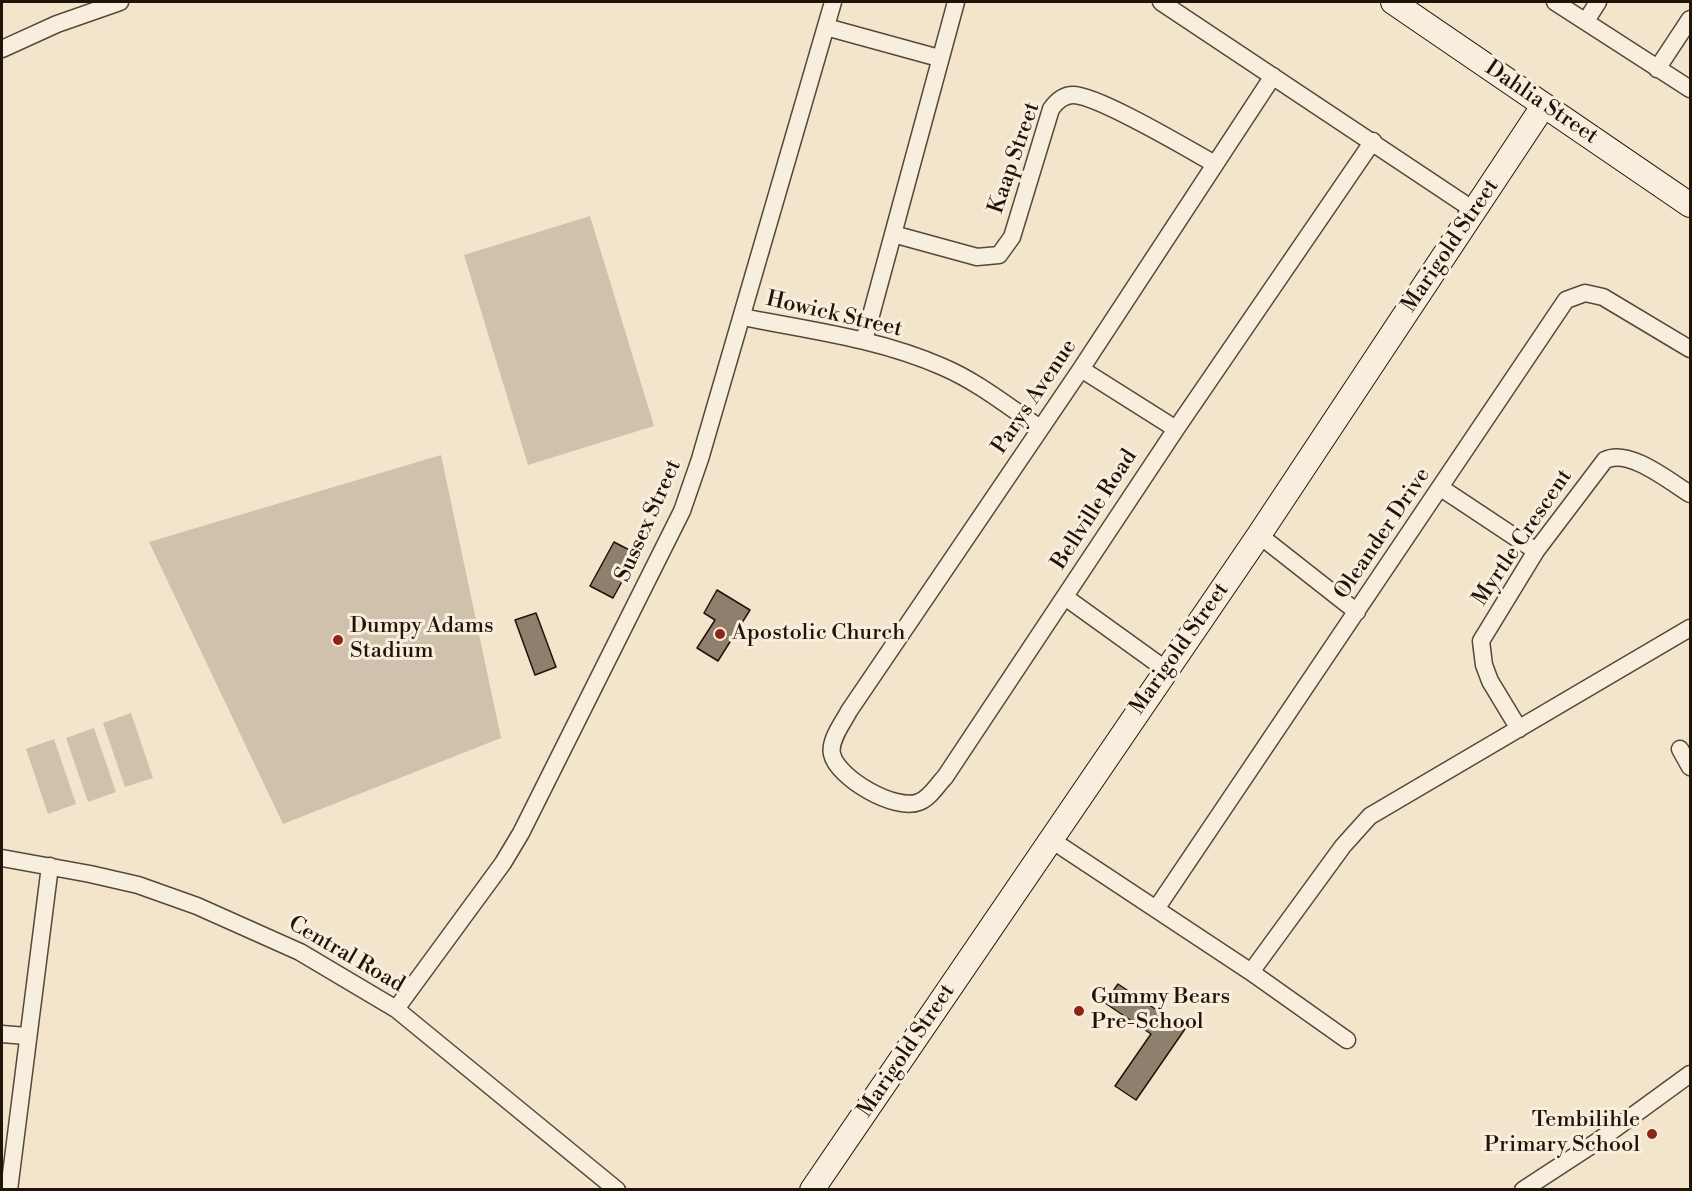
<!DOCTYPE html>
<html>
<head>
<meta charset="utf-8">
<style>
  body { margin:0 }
  #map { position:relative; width:1692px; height:1191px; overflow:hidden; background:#f3e5cc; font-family:"Libre Bodoni",serif }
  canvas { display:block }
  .frame { position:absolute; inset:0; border:3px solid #211307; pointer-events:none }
</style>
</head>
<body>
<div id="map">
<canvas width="1692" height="1191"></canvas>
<div class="frame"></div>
</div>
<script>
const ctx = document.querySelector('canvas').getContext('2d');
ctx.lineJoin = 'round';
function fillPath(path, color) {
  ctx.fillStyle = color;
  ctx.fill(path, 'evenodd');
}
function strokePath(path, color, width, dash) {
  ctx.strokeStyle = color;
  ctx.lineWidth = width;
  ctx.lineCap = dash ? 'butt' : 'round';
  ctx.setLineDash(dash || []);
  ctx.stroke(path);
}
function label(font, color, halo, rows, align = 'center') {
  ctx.font = font + ' "Libre Bodoni",serif';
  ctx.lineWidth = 6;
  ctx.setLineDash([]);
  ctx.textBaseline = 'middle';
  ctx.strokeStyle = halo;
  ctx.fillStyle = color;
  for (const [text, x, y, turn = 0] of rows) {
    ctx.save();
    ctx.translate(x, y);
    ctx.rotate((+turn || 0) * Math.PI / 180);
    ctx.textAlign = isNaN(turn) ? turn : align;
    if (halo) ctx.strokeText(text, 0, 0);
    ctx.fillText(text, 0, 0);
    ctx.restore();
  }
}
const green = new Path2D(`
  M 590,216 L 654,426 L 528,465 L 464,255 Z
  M 441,455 L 501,738 L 283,824 L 149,542 Z
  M 131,713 L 153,778 L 125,787 L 103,723 Z
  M 94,728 L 116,792 L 88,802 L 66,738 Z
  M 54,739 L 76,804 L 48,814 L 26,749 Z`);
const building = new Path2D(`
  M 614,542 L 637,554 L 613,598 L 590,586 Z
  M 717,590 L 750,610 L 718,661 L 697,648 L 715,620 L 704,613 Z
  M 536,613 L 556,667 L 535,675 L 515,620 Z
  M 1118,984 L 1185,1029 L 1136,1100 L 1115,1086 L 1151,1034 L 1105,1003 Z`);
const street = new Path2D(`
  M 1161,2 L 1475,211
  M 1555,2 L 1690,89
  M 1586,21 L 1598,2
  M 826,27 L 939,58
  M 2,49 L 57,24 L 120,2
  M 1657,69 L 1690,19
  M 1273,76 L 1081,369 L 849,711 C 843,723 829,740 832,754 C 837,778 896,812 919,802 C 930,798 937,785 945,777 L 1176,429 L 1373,141
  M 893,234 L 977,257 L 999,255 L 1012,237 L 1051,109 C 1056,102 1063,95 1073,95 C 1098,95 1188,149 1215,164
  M 742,317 C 809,330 880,339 943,367 C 978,382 1009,407 1040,428
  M 864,341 L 956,2
  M 1081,369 L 1176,429
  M 1441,488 L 1536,551
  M 1259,535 L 1357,612
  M 1065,597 L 1165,669
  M 1519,729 L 1490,681 L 1484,665 L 1481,641 L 1536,551 L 1605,460 C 1629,448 1669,481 1690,494
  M 1680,749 L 1690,767
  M 1050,839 L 1251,972 L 1347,1040
  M 2,858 L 90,874 L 138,885 L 197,906 L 300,952 L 396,1009 L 617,1190
  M 1156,909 L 1566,300 L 1585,293 L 1603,297 L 1690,349
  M 1251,972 L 1343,846 L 1370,816 L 1690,628
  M 396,1009 L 503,863 L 521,833 L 682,511 L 700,459 L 833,2
  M 2,1034 L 27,1036
  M 9,1190 L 50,866
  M 1523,1190 L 1598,1141 L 1690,1074`);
const secondary = new Path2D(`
  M 1393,2 L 1690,205
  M 812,1190 L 1259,535 L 1544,105`);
const markers = [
  [720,634,6,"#8f2418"],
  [338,640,6,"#8f2418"],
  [1079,1011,6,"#8f2418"],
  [1652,1134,6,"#8f2418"]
];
const streetNames = [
  ["Dahlia Street",1541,103,34],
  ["Kaap Street",1015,158,-71],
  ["Marigold Street",1451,246,-56],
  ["Howick Street",834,315,13],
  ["Parys Avenue",1035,397,-56],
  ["Bellville Road",1095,510,-57],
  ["Sussex Street",649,521,-66],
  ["Oleander Drive",1383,534,-56],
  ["Myrtle Crescent",1523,538,-56],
  ["Marigold Street",1180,649,-55],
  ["Central Road",346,955,30],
  ["Marigold Street",907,1051,-56]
];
const poiNames = [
  ["Dumpy Adams",350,627],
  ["Stadium",350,652],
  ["Apostolic Church",732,634],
  ["Gummy Bears",1091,998],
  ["Pre-School",1091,1023],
  ["Tembilihle",1640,1121,"right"],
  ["Primary School",1640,1146,"right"]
];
fillPath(green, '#cfc1ab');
fillPath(building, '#8e806d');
strokePath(building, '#211307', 1.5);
strokePath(street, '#564838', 19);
strokePath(secondary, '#211307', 26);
strokePath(street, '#f7eede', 16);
strokePath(secondary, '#f7eede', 24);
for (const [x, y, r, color] of markers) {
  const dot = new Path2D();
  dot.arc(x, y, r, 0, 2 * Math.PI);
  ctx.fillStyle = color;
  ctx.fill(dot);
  strokePath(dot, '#f7eede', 2);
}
label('22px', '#211307', '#f7eede', streetNames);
label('22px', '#211307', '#f7eede', poiNames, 'left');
</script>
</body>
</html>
